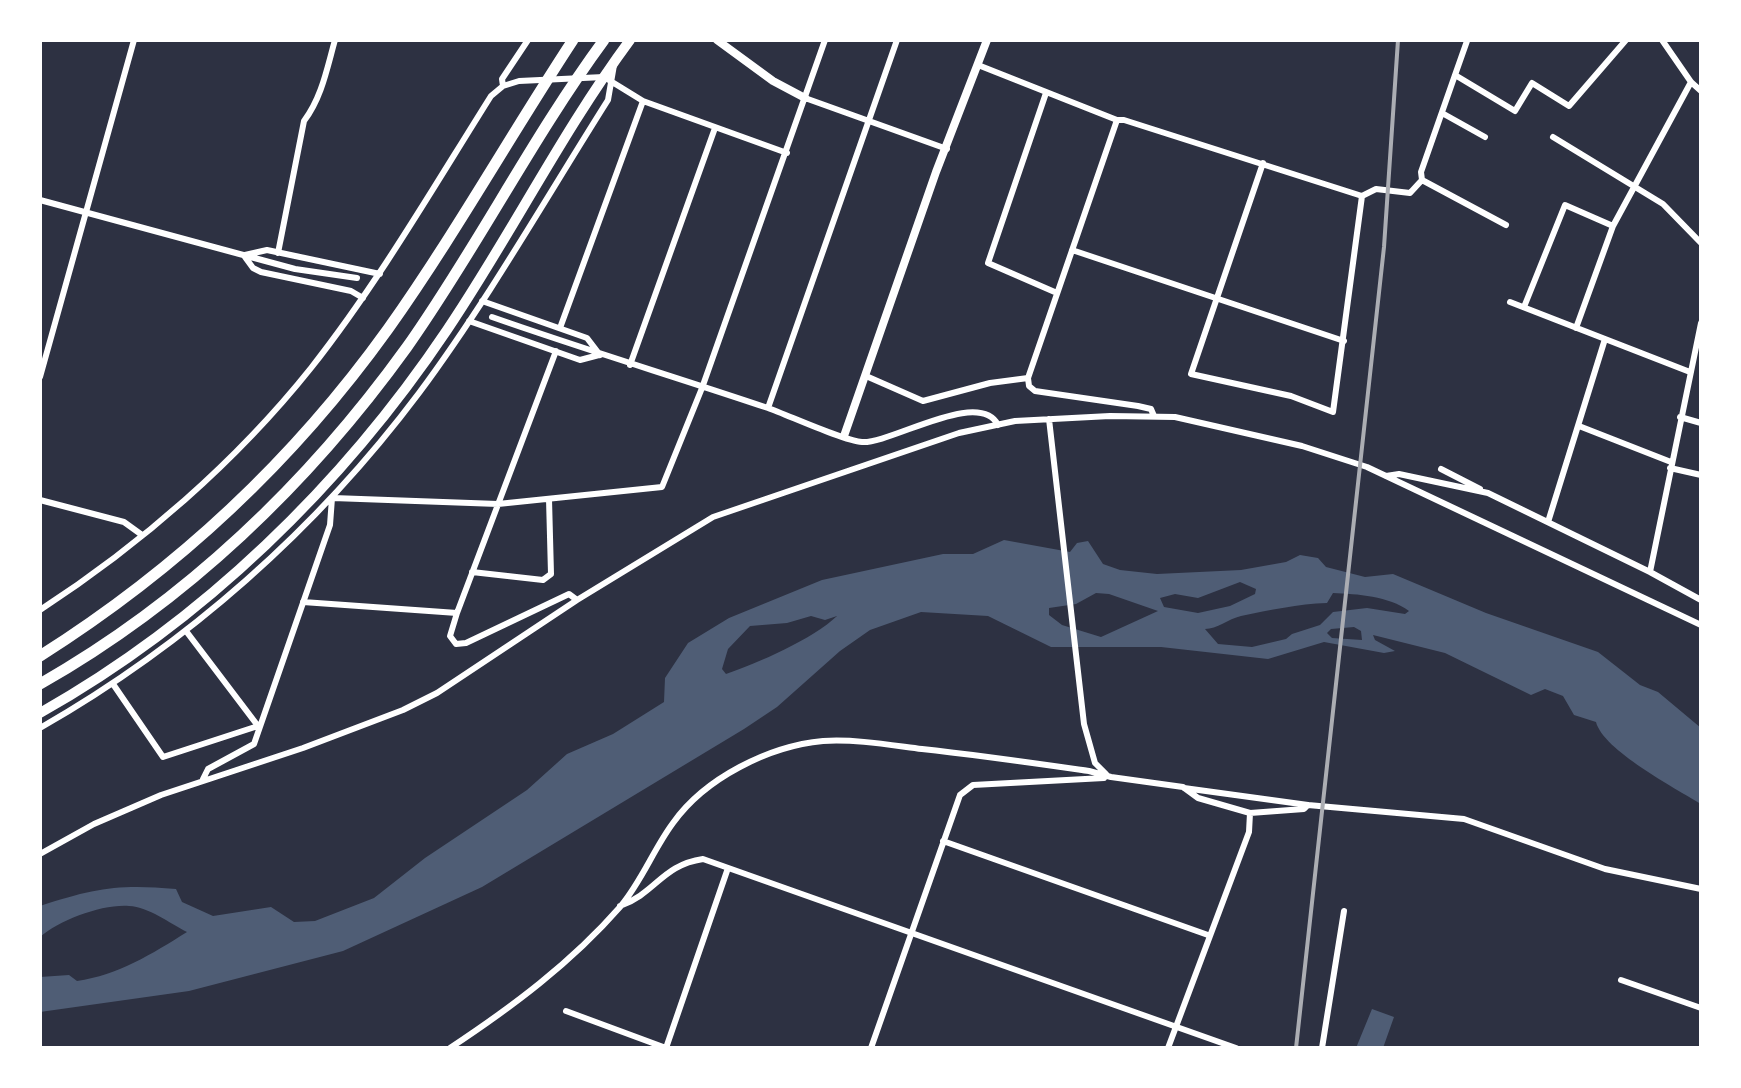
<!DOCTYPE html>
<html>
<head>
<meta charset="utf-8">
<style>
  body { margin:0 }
  #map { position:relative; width:1741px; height:1088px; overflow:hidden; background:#2d3142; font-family:Commissioner,sans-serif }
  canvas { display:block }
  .frame { position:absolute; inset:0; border:42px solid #fff; pointer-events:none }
</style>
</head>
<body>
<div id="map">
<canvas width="1741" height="1088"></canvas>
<div class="frame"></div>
</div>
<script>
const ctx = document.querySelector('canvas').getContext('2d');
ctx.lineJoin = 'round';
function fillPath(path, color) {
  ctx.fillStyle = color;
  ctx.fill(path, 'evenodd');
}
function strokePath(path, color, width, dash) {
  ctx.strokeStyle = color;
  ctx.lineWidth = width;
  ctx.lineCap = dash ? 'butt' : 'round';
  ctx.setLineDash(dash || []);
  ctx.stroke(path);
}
const water = new Path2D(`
  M 1004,540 L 1070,552 L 1077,543 L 1088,541 L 1103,564 L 1120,570 L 1157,574 L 1241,570 L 1286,562 L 1300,555 L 1318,558 L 1326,567 L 1365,577 L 1393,574 L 1486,613 L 1598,652 L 1640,685 L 1658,692 L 1701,728 L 1701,804 C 1675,788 1603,750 1596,722 L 1574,715 L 1563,696 L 1545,689 L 1531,695 L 1445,653 L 1373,635 L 1375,640 L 1395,651 L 1384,653 L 1324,642 L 1268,659 L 1161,647 L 1051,647 L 988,616 L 921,612 L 870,630 L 840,651 L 777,707 L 744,729 L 482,887 L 343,951 L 189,991 L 40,1012 L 40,977 L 69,975 L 77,981 C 118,975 152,954 187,932 C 169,923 149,907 129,906 C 102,904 60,920 40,937 L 40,906 C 95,888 119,884 176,889 L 182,902 L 213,916 L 271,907 L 294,922 L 315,921 L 374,898 L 425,858 L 527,790 L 567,754 L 613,734 L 664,702 L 665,678 L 688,643 L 729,618 L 822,580 L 943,554 L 973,554 ZM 1240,582 L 1256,589 L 1255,594 L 1230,606 L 1198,613 L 1164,607 L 1160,598 L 1175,594 L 1198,598 ZM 1096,593 L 1109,594 L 1158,611 L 1101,637 L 1062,625 L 1049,615 L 1049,608 L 1076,604 ZM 1333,593 C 1357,594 1389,596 1409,611 L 1405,614 L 1367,608 L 1333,612 L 1320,625 L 1292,634 L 1286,639 L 1252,647 L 1218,644 L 1205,629 C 1217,629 1228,619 1241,616 C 1270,610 1298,604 1327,603 ZM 811,616 L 825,620 L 837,616 C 813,639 758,663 726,674 L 722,669 L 728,649 L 750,626 L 787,623 ZM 1354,627 L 1361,631 L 1362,640 L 1332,638 L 1327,633 L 1331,629 Z
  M 1372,1009 L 1394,1017 L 1383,1048 L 1356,1048 Z`);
const minor = new Path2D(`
  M 1662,40 L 1691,82 L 1701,91
  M 978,65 L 1117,120 L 1124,120 L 1362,196 L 1333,412 L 1291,396 L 1191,374 L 1263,163
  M 1455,75 L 1467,41
  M 503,86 L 519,81 L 604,77 L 643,101 L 787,153
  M 1046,93 L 988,263 L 1057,293
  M 805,98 L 947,149
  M 1442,113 L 1485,137
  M 1117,120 L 1028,378 L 1029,386 L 1035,391 L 1138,406 L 1151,409 L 1154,416
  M 1553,137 L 1663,204 L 1701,243
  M 1362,196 L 1376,189 L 1410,193 L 1422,180
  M 40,200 L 295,269 L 357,278
  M 1506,225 L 1422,180 L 1421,172 L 1455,75 L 1515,111 L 1532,83 L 1569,106 L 1626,40
  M 1072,250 L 1344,341
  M 278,253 L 304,121 C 322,97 327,68 335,40
  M 245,255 L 267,250 L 380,274
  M 245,257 L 253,268 L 261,272 L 351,291 L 363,298
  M 482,301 L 587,338 L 600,355
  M 1510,302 L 1690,372
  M 1524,307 L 1565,205 L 1613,226
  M 492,317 C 583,349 676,377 768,408 C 790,416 844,441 862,442 C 891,444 979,388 998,425
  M 469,321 L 580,360 L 599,355
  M 560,328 L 643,101
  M 1576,328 L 1613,226 L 1691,82
  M 630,365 L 715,128
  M 866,376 L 923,401 L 990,383 L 1028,378
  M 40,377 L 134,40
  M 768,408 L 897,40
  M 1680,417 L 1701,423
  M 1049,419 L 1084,724 L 1095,763 L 1106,774
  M 1579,426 L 1671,462
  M 1670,468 L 1701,475
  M 1441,469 L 1480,489
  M 1386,476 L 1399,474 L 1488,493 L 1650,572 L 1701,600
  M 333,498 L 498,504 L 662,487 L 702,388 L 825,40
  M 40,500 L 124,522 L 142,535
  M 1548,522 L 1605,339
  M 472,572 L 543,580 L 551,574 L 549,499
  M 1650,572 L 1701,323
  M 303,602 L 457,613 L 556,351
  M 40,610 C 140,545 236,462 311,368 C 378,283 433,188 491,96 L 503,86 L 502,79 L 528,40
  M 457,613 L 450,636 L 456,644 L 466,643 L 569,594 L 577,600
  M 186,631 L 258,726
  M 113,684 L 163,757 L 258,726
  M 40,728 C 187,644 317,529 419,393 C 488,300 546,198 608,100 L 614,65
  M 203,779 L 208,769 L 254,744 L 330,525 L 332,498
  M 1184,788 L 1308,805
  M 943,841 L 1208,935
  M 40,854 L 94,824 L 161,795 L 303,748 L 403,710 L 437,693 L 577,600 L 713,517 L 959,433 L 1015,421 L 1110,416 L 1175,417 L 1302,446 L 1367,467 L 1701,625
  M 620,906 C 656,893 662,865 703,859 L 1236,1048
  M 1621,980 L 1701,1008
  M 566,1011 L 666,1048
  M 450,1048 C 512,1007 571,963 620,907 C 642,881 653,850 673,823 C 705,778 769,746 823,741 C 856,739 890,745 922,749 C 978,755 1033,763 1089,771 L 1111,777 L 1183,787 L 1198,798 L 1250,813 L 1304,809 L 1308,805 L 1464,819 L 1605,869 L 1701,889
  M 666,1048 L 728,868
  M 871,1048 L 960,795 L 973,785 L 1104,778
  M 1168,1048 L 1249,832 L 1250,813
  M 1322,1048 L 1344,911`);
const tertiary = new Path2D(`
  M 717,40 L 773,81 L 805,98
  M 844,436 L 936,172 L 987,40`);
const trunk = new Path2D(`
  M 40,713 C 203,621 343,485 447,330 C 511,235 562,132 630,40`);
const motorway = new Path2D(`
  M 40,656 C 176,570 294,460 388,329 C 454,236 510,136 573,40
  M 40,684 C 186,601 309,483 407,347 C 477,248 532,138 604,40`);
const rail = new Path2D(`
  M 1296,1048 L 1384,247 L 1398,40`);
fillPath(water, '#4f5d75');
strokePath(minor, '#fff', 6);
strokePath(tertiary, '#fff', 8);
strokePath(trunk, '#fff', 10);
strokePath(motorway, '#fff', 11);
strokePath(rail, '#abadb3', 4);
</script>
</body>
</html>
